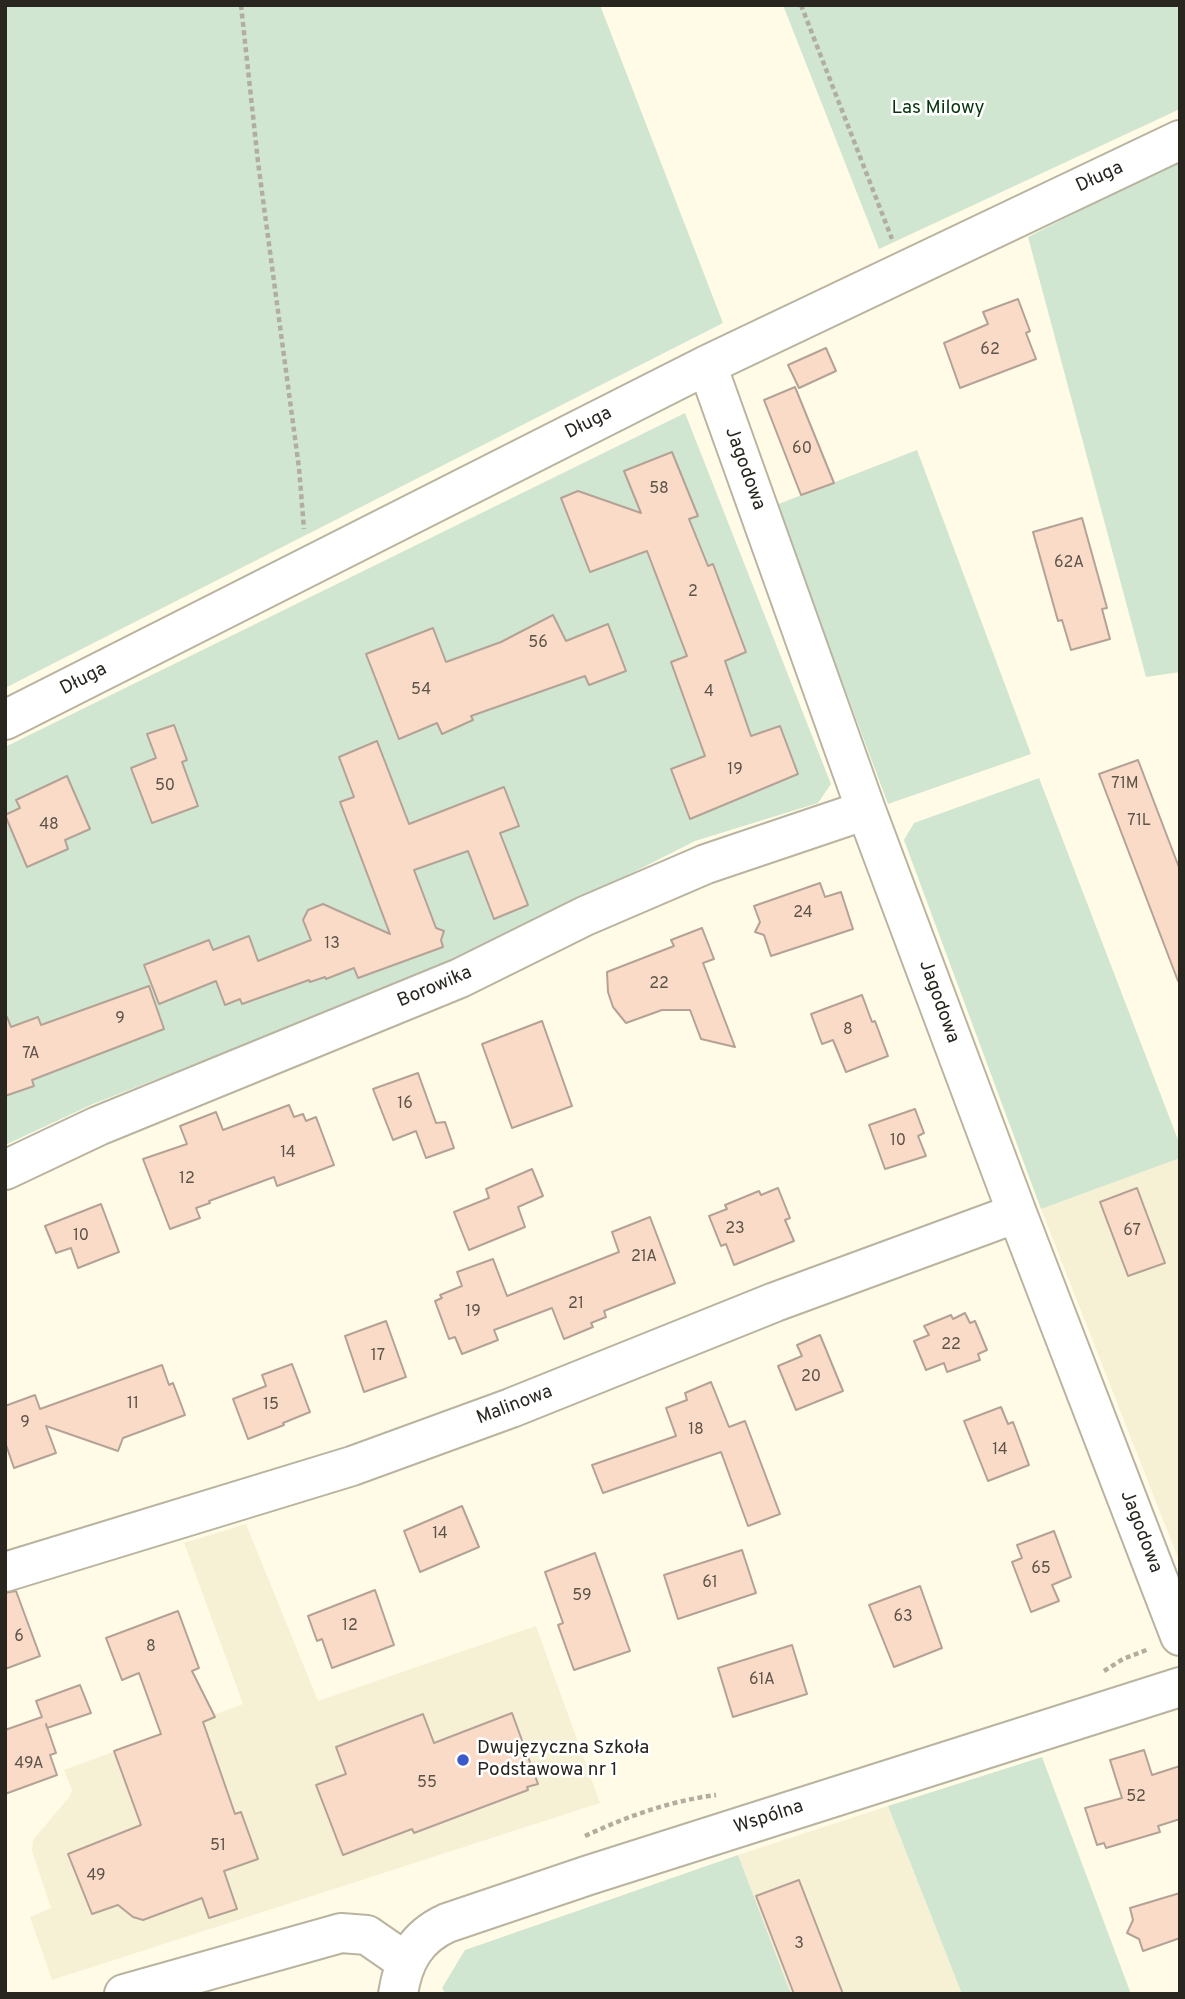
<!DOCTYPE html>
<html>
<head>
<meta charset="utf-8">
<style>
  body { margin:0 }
  #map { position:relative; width:1185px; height:1999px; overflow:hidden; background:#fffbe6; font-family:Overpass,sans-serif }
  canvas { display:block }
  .frame { position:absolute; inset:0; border:7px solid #28261f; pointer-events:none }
</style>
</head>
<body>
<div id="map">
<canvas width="1185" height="1999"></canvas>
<div class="frame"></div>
</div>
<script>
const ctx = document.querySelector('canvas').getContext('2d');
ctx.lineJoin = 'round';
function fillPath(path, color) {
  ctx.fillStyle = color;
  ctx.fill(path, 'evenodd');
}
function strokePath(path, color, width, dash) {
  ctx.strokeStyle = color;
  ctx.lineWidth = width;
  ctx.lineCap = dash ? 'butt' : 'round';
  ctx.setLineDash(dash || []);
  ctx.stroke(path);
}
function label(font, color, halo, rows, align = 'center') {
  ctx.font = font + ' Overpass,sans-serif';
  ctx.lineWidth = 5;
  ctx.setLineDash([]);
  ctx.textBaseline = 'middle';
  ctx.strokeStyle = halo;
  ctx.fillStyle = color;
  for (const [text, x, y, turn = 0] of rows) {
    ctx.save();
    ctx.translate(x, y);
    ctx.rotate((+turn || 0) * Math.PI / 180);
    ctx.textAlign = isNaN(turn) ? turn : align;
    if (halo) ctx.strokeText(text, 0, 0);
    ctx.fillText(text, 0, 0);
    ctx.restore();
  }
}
const built = new Path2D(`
  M 1180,1158 L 1180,1563 L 1041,1209 Z
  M 246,1524 L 318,1701 L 536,1626 L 600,1803 L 52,1980 L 30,1917 L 51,1908 L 32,1851 L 33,1840 L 70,1796 L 72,1790 L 64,1770 L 243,1704 L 184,1543 Z
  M 888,1806 L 962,1994 L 791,1994 L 738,1855 Z`);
const green = new Path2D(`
  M 5,5 L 600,5 L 723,323 L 5,688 Z
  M 783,5 L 1180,5 L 1180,109 L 879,249 Z
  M 1180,160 L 1180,672 L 1146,677 L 1028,237 Z
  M 685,413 L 831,784 L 818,803 L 695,841 L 575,902 L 407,981 L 93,1104 L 5,1145 L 5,747 Z
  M 917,450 L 1031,754 L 888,804 L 776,505 Z
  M 1039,778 L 1180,1145 L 1180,1158 L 1041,1209 L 904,840 L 914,823 Z
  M 1042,1757 L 1131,1994 L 962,1994 L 888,1806 Z
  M 738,1855 L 791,1994 L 446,1994 L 442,1988 L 465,1950 Z`);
const building = new Path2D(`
  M 1018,299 L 1030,331 L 1026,333 L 1036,359 L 960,388 L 944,343 L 988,324 L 983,312 Z
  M 826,348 L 836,371 L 799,388 L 788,365 Z
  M 795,387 L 834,483 L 801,495 L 764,400 Z
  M 672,452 L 698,516 L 689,519 L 708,566 L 713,564 L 746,652 L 725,661 L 751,736 L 780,726 L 798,774 L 690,819 L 671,769 L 705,756 L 671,662 L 687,656 L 647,551 L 590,572 L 561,498 L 578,491 L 641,513 L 624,471 Z
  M 1082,518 L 1107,608 L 1102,609 L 1110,639 L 1071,650 L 1062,620 L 1058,621 L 1033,532 Z
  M 553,615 L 566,641 L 608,624 L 626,671 L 589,685 L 585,676 L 471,716 L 473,720 L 442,734 L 437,723 L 399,739 L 366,654 L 433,628 L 446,662 L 501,642 Z
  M 174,725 L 187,760 L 182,762 L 198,806 L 152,823 L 131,768 L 156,758 L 147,734 Z
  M 377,741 L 409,824 L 504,787 L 519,826 L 500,833 L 528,905 L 494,919 L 468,851 L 414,870 L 436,928 L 444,931 L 441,940 L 443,947 L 358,978 L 354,968 L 326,979 L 325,977 L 310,982 L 309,980 L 242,1004 L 240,999 L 225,1005 L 216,981 L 159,1004 L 144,965 L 209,940 L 213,950 L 249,936 L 258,961 L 311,940 L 303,920 L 308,910 L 323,904 L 390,934 L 340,802 L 354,797 L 339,757 Z
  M 1138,760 L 1180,870 L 1180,981 L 1178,981 L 1099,774 Z
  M 67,776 L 90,829 L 65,840 L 68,849 L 27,867 L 5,815 L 20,808 L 16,800 Z
  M 820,883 L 825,897 L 841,892 L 853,929 L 771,956 L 764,935 L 755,932 L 760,922 L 754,906 Z
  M 702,928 L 714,959 L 703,963 L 735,1047 L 701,1039 L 690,1010 L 662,1010 L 626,1023 L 613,1007 L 608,992 L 607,972 L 674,946 L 671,940 Z
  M 149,986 L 164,1029 L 32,1080 L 34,1086 L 5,1096 L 5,1018 L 7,1017 L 11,1027 L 38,1017 L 41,1025 Z
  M 862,995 L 872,1022 L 875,1021 L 888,1056 L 846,1072 L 833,1040 L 822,1044 L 811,1014 Z
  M 542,1021 L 572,1106 L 512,1128 L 482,1044 Z
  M 418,1073 L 436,1123 L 445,1122 L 454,1148 L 426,1158 L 416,1131 L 393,1140 L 373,1089 Z
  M 289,1105 L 294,1117 L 303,1114 L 306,1121 L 316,1117 L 334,1165 L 277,1186 L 274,1177 L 209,1201 L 210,1203 L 196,1208 L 200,1218 L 170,1229 L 143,1159 L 187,1144 L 180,1126 L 216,1112 L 223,1130 Z
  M 915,1109 L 924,1133 L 918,1136 L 926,1156 L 885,1169 L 869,1125 Z
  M 532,1169 L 543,1196 L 518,1207 L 525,1227 L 469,1250 L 454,1212 L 489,1198 L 486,1189 Z
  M 778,1188 L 790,1218 L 785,1220 L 794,1241 L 734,1265 L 726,1244 L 721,1246 L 709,1216 L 727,1209 L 725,1205 L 759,1191 L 761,1195 Z
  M 1137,1188 L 1165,1263 L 1128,1276 L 1100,1202 Z
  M 101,1204 L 119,1252 L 78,1268 L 71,1248 L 56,1253 L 45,1226 Z
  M 650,1217 L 675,1283 L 604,1311 L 606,1317 L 591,1323 L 593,1327 L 564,1339 L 552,1308 L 494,1330 L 498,1340 L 462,1354 L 455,1337 L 449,1339 L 435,1301 L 442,1298 L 440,1295 L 462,1286 L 457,1272 L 493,1259 L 507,1296 L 619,1252 L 612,1232 Z
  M 965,1313 L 970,1323 L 975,1321 L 987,1350 L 978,1354 L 980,1360 L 947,1372 L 944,1363 L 926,1370 L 914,1341 L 929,1335 L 924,1326 L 951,1315 L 953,1319 Z
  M 386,1321 L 406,1377 L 364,1392 L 345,1336 Z
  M 820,1335 L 843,1391 L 796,1410 L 778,1366 L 802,1356 L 797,1345 Z
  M 292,1364 L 310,1412 L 283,1423 L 284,1425 L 248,1439 L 233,1399 L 266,1386 L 262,1375 Z
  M 162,1365 L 169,1385 L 173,1383 L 185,1415 L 123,1438 L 118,1451 L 46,1426 L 56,1453 L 14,1468 L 5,1442 L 5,1406 L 35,1395 L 40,1409 Z
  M 711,1382 L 729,1427 L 745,1421 L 780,1514 L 748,1526 L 721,1452 L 603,1493 L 592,1465 L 676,1436 L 666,1408 L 687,1400 L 685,1393 Z
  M 1001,1407 L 1008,1424 L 1013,1422 L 1029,1465 L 988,1481 L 964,1421 Z
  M 462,1506 L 479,1547 L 420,1572 L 404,1531 Z
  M 1054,1531 L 1071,1577 L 1052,1585 L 1059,1601 L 1031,1612 L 1012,1562 L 1022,1558 L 1017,1545 Z
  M 742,1550 L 756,1593 L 678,1619 L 664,1575 Z
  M 595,1553 L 630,1651 L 574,1670 L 558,1625 L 563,1623 L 545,1572 Z
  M 920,1586 L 942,1648 L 894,1667 L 869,1605 Z
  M 375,1590 L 394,1645 L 332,1668 L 322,1639 L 317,1641 L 308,1616 Z
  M 16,1591 L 40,1656 L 5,1669 L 5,1593 Z
  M 178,1611 L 199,1668 L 192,1671 L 215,1717 L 203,1722 L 235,1814 L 241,1812 L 258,1859 L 224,1871 L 237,1909 L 209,1918 L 202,1898 L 143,1920 L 133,1917 L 118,1905 L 92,1914 L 68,1854 L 141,1825 L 114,1751 L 161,1734 L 139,1673 L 122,1680 L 106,1638 Z
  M 792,1645 L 807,1694 L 733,1717 L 718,1668 Z
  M 80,1685 L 91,1713 L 47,1728 L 46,1724 L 56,1753 L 50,1755 L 57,1775 L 5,1794 L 5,1730 L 42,1717 L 36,1701 Z
  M 512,1713 L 538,1784 L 527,1787 L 528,1790 L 414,1833 L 412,1829 L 343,1855 L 316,1785 L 346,1774 L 336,1747 L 423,1714 L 434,1743 Z
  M 1144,1750 L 1152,1775 L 1180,1766 L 1180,1819 L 1158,1826 L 1160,1832 L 1106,1848 L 1104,1843 L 1097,1845 L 1085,1808 L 1122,1798 L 1110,1760 Z
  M 799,1880 L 843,1994 L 794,1994 L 756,1896 Z
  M 1180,1893 L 1180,1938 L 1143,1951 L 1139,1939 L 1127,1933 L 1133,1920 L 1130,1908 Z`);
const path = new Path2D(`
  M 241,5 L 258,162 L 299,468 L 304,529
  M 801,5 L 892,239
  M 1104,1671 L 1123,1659 L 1149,1649
  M 585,1836 C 628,1816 670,1801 716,1795`);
const minor = new Path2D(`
  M 707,365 L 866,810 L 1017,1213 L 1180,1636
  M 5,720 L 707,365 L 1180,140
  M 5,1170 L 98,1126 L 460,978 L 585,916 L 706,864 L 866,810
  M 5,1572 L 352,1466 L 511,1408 L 775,1302 L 1017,1213
  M 124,1994 L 341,1933 L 367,1935 L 406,1962
  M 398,1994 C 403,1961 416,1937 447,1923 L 589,1875 L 1180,1687`);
const markers = [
  [463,1760,7,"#3a59cb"]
];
const numberNames = [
  ["62",990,351],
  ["60",802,450],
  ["58",659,490],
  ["62A",1069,564],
  ["2",693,593],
  ["56",538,644],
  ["54",421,691],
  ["4",709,693],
  ["19",735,771],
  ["71M",1125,785],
  ["50",165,787],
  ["71L",1139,822],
  ["48",49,826],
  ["24",803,914],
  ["13",332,945],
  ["22",659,985],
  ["9",120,1020],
  ["8",848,1031],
  ["7A",31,1055],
  ["16",405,1105],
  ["10",898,1142],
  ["14",288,1154],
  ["12",187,1180],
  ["23",735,1230],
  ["67",1132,1232],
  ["10",81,1237],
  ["21A",644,1258],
  ["21",576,1305],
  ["19",473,1313],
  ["22",951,1346],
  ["17",378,1357],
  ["20",811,1378],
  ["11",133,1405],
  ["15",271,1406],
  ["9",25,1424],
  ["18",696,1431],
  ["14",1000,1451],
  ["14",440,1535],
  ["65",1041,1570],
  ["61",710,1584],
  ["59",582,1597],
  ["63",903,1618],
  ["12",350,1627],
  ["6",19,1638],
  ["8",151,1648],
  ["61A",762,1681],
  ["49A",29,1765],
  ["55",427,1784],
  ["52",1136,1798],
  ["51",218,1847],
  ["49",96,1877],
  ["3",799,1945]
];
const parkNames = [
  ["Las Milowy",938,109]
];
const streetNames = [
  ["Długa",1100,178,-25],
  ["Długa",589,424,-27],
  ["Jagodowa",744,469,70],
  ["Długa",84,680,-27],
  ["Borowika",435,988,-23],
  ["Jagodowa",938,1002,70],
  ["Malinowa",515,1406,-21],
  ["Jagodowa",1140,1532,69],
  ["Wspólna",769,1818,-18]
];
const poiNames = [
  ["Dwujęzyczna Szkoła",477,1749],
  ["Podstawowa nr 1",477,1771]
];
fillPath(built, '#f6f0d4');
fillPath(green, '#d0e6d0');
fillPath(building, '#fadbc8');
strokePath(building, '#b4a296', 2);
strokePath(minor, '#b8b4a0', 42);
strokePath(path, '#b2ae9f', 4.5, [5, 3.5]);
strokePath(minor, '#fff', 38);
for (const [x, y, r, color] of markers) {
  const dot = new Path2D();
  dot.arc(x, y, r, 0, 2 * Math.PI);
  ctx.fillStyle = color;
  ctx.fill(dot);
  strokePath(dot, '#fff', 2.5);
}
label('16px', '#5c5349', null, numberNames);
label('19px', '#05350c', '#fff', parkNames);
label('19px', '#28261f', '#fff', streetNames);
label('19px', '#28261f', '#fff', poiNames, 'left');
</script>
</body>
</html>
